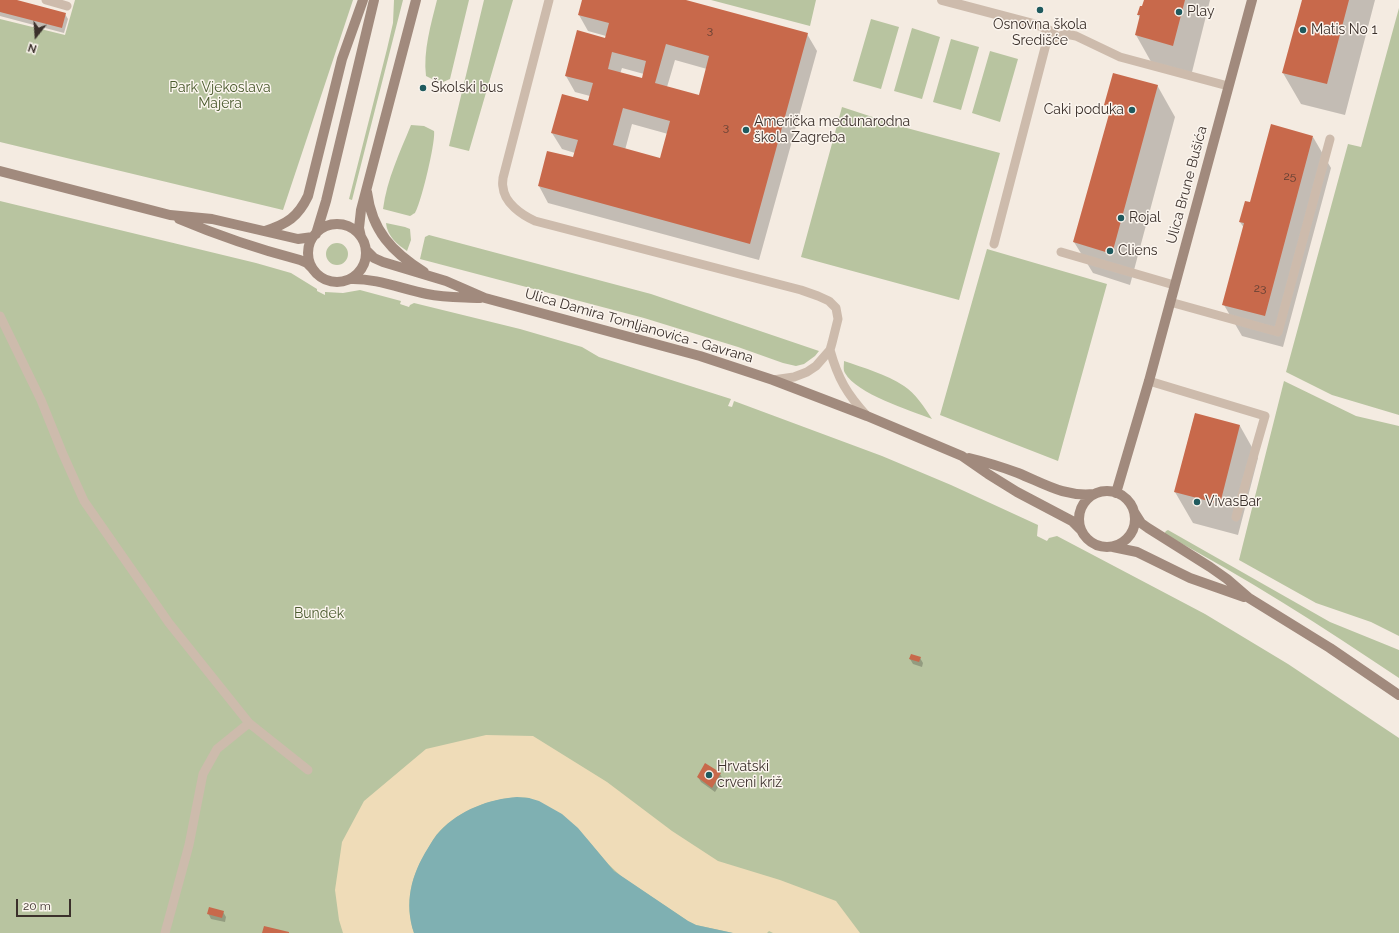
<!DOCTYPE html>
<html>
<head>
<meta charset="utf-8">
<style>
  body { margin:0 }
  #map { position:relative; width:1399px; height:933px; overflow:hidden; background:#f4ebe1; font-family:Raleway,sans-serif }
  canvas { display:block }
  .north { position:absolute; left:16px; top:16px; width:40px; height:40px; -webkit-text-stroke:3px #fbf5ee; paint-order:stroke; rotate:197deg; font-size:11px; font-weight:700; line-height:16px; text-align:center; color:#3b302b }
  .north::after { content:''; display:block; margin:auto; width:14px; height:18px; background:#3b302b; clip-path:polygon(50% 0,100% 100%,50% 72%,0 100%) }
  .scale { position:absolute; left:16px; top:899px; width:55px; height:18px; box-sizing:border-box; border:2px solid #3b302b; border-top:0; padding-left:5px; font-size:12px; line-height:14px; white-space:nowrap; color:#3b302b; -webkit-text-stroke:3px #fbf5ee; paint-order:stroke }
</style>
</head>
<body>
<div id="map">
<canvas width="1399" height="933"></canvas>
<div class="north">N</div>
<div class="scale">20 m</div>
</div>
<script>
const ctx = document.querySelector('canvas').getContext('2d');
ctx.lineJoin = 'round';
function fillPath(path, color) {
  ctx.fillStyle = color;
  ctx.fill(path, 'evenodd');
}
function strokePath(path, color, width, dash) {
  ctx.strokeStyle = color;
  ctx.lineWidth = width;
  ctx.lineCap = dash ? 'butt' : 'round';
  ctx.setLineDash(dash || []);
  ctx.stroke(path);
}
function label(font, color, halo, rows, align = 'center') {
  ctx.font = font + ' Raleway,sans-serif';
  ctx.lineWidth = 3;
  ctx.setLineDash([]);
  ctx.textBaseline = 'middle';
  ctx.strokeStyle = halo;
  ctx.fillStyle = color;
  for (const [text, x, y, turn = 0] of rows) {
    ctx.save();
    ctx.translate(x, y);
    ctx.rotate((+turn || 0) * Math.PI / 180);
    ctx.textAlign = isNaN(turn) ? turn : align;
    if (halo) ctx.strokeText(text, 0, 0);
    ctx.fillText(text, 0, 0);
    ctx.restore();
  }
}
const green = new Path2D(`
  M 75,0 L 353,0 L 283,210 L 0,142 L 0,19 L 65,35 Z
  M 394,0 L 403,0 L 352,200 L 349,199 L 387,49 L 393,23 Z
  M 437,0 L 469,0 L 450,79 L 443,82 L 434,80 L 426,76 C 423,51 431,24 437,0 Z
  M 484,0 L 513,0 L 469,151 L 449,146 Z
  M 711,0 L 816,0 L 810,26 Z
  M 1399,8 L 1399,415 L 1332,395 L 1286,372 L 1348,144 L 1361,147 Z
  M 871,19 L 899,27 L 881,89 L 853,81 Z
  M 912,28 L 940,37 L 922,99 L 894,91 Z
  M 951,39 L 979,47 L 961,110 L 933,102 Z
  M 990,51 L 1018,59 L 1000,122 L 972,113 Z
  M 842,107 L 903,127 L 1000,153 L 959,300 L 801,257 Z
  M 411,125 L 424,126 L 434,131 C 436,141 421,204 415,213 C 414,213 411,216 410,216 L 383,209 C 387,179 400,152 411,125 Z
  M 0,201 L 256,263 L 291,273 L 317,289 L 317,291 L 325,295 L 325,292 L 343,293 L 360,290 L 401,301 L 400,304 L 409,307 L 410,305 L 414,303 L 520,329 L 582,347 L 599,357 L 731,399 L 728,406 L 732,407 L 734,401 L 882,456 L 951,485 L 1038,525 L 1037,536 L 1047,541 L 1049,538 L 1057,536 L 1205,614 L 1288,664 L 1399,738 L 1399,933 L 0,933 Z
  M 386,223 L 405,227 L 410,229 L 411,240 L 407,251 C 398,245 387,236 386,223 Z
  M 429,235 L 651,294 L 819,351 L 815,356 L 804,364 L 796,366 L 783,363 L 738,347 L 644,318 L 420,259 L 425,237 Z
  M326 254a11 11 0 1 1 22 0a11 11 0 1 1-22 0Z
  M 987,249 L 1107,284 L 1058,461 L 940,415 Z
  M 844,361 C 864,368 886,374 904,386 C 915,393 925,408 932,419 C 909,410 857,394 845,373 C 843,370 844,365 844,361 Z
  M 1284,381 L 1356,416 L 1399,426 L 1399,636 L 1371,622 L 1316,603 L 1239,560 Z
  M 1168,530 L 1330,622 L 1399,650 L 1399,678 C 1323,627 1245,577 1164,534 L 1166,531 Z`);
const sand = new Path2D(`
  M 486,735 L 533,736 L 607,782 L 672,831 L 718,861 L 780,880 L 836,901 L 860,933 L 773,933 L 769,931 L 767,933 L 733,933 L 696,925 L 688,921 L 622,877 L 608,864 L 587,839 L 529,798 C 498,795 461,809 440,831 C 435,836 431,843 428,849 C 411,875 404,903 414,933 L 343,933 L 339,920 L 335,890 L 342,842 L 364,801 L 426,749 Z`);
const water = new Path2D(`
  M 517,797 L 529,798 L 539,801 L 562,814 L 578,828 L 614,871 L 688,921 L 696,925 L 733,933 L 414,933 C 404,903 411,875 428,848 C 431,843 435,836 440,831 C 460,810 489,799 517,797 Z`);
const shadow = new Path2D(`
  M 0,0 L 13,0 L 65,14 L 68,19 L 64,33 L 0,16 Z
  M 583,0 L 682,0 L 807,34 L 817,51 L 759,260 L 548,203 L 539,186 L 548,152 L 574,159 L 575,153 L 562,149 L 552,133 L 588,102 L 590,96 L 575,92 L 566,76 L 606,39 L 606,36 L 588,31 L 579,15 ZM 675,60 L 707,69 L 699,96 L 667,87 ZM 622,68 L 644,74 L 643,80 L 620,74 ZM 632,124 L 668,134 L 661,159 L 625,150 Z
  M 1145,0 L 1210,0 L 1191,76 L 1154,67 L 1136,35 L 1140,18 L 1138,15 L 1143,8 Z
  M 1303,0 L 1375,0 L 1345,115 L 1301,104 L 1283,73 Z
  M 1157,85 L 1175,117 L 1130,285 L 1093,273 L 1074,242 L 1110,114 L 1105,105 Z
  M 1313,137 L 1331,168 L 1283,347 L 1242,336 L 1224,305 L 1244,228 L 1240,222 L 1251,204 Z
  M 1195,414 L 1240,426 L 1258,458 L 1238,535 L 1193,523 L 1175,492 Z
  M 920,658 L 923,663 L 922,667 L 913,664 L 910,659 Z
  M 720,774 L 723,779 L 715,792 L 701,782 L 698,777 Z
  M 223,912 L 226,917 L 225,922 L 211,919 L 208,913 Z`);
const building = new Path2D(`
  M 0,0 L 17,0 L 66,13 L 62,28 L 0,12 Z
  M 582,0 L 686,0 L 808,33 L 750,244 L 538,186 L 547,151 L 573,157 L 578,140 L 551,133 L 562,94 L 588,101 L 593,83 L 565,76 L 577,30 L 605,38 L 609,23 L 578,15 ZM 666,44 L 709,56 L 699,95 L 655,83 ZM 612,52 L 646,61 L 642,78 L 608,69 ZM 623,108 L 670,121 L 660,158 L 613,145 Z
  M 1144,0 L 1185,0 L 1173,46 L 1135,35 L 1140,15 L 1137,15 L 1140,6 L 1142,6 Z
  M 1302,0 L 1349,0 L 1327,84 L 1282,73 Z
  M 1113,73 L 1158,85 L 1112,254 L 1073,242 L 1111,107 L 1104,105 Z
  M 1271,124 L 1313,136 L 1265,316 L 1222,305 L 1244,223 L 1239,222 L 1245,201 L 1250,202 Z
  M 1195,413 L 1240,425 L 1220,504 L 1174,492 Z
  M 911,654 L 921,657 L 919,662 L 909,659 Z
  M 705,763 L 721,773 L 712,788 L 697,777 Z
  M 209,907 L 224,911 L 222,918 L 207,914 Z
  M 264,926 L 289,932 L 289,933 L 262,933 Z`);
const lane = new Path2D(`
  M 46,0 L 67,6
  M 549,0 L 503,178 C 503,181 502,184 503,187 C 504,203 522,215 535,221 L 801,290 L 818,296 L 829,301 L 836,308 L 838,319 L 832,343 L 830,350 L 816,366 L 807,372 L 794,377 L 773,380
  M 994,244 L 1046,44 L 1051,39 L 1066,34 L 1076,36 L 1120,57 L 1228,86
  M 1061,252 L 1174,285
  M 1170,302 L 1278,332 L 1330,139
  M 0,316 L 41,400 L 62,452 L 84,501 L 169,623 L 249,723 L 308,770
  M 830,350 C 838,379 847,394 867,416
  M 1149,381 L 1265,416 L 1236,517
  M 165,933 L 189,845 L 203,774 L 217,749 L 249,723`);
const street = new Path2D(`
  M 942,0 L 1041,26 L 1050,31 L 1057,37`);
const secondary = new Path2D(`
  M 0,171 L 170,215 L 212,219 L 298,239 L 313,237
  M 367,192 C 372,231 392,252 424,272
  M 179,219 C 219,236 258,249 300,260 L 307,263 L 312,268
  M308 253a29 29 0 1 1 58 0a29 29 0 1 1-58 0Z
  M 265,231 C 287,224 298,217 308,196 L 342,59 L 363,0
  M 316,234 L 326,201 L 374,0
  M 361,237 L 359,228 L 361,210 L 416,0
  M 366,250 L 374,258 L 383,262 L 446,281 L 485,298 L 700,356 L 773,380 L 867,416 L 962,456 L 988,474 L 1017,492 L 1072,521 L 1081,530
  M 350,279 C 376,278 402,289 427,294 C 445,298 463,297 480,298
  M 969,458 C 986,462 1002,467 1018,473 C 1045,484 1064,497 1094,494
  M1079 519a28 28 0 1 1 56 0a28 28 0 1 1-56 0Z
  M 1116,493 L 1149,381 L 1252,0
  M 1134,512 L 1141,523 L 1148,528 L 1210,567 L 1227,579 L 1249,598 L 1330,648 L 1399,695
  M 1113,547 L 1137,552 L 1190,578 L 1244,597`);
const markers = [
  [1040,10,4,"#1f5a5e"],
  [1179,12,4,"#1f5a5e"],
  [1303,30,4,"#1f5a5e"],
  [423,88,4,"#1f5a5e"],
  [1132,110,4,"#1f5a5e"],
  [746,130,4,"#1f5a5e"],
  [1121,218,4,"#1f5a5e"],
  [1110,251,4,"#1f5a5e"],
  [1197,502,4,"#1f5a5e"],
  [709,775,4,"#1f5a5e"]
];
const numberNames = [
  ["3",710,30],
  ["3",726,127],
  ["25",1290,176],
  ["23",1260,288]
];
const poiNames = [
  ["Play",1187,12],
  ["Osnovna škola",1040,25,"center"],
  ["Središće",1040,41,"center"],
  ["Matis No 1",1311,30],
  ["Školski bus",431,88],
  ["Caki poduka",1124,110,"right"],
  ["Američka međunarodna",754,122],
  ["škola Zagreba",754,138],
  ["Rojal",1129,218],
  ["Cliens",1118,251],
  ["VivasBar",1205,502],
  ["Hrvatski",717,767],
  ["crveni križ",717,783]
];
const parkNames = [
  ["Park Vjekoslava",220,88],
  ["Majera",220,104],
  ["Bundek",319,614]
];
const streetNames = [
  ["Ulica Brune Bušića",1187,185,-75],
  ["Ulica Damira Tomljanovića - Gavrana",639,326,16]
];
fillPath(green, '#b8c4a0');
fillPath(sand, '#efdcb8');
fillPath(water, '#7fb0b2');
fillPath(shadow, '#0003');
fillPath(building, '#c8694b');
strokePath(lane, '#cdbbac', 9);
strokePath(street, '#cdbbac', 10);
strokePath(secondary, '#a18a7d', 10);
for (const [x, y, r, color] of markers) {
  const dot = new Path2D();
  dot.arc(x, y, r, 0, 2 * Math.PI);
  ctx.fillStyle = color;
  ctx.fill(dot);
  strokePath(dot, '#fbf5ee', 1.5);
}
label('12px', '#5e3e33', null, numberNames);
label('14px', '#3b302b', '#fbf5ee', poiNames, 'left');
label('14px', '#4a5a2e', '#fbf5ee', parkNames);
label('14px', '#3b302b', '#fbf5ee', streetNames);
</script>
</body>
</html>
